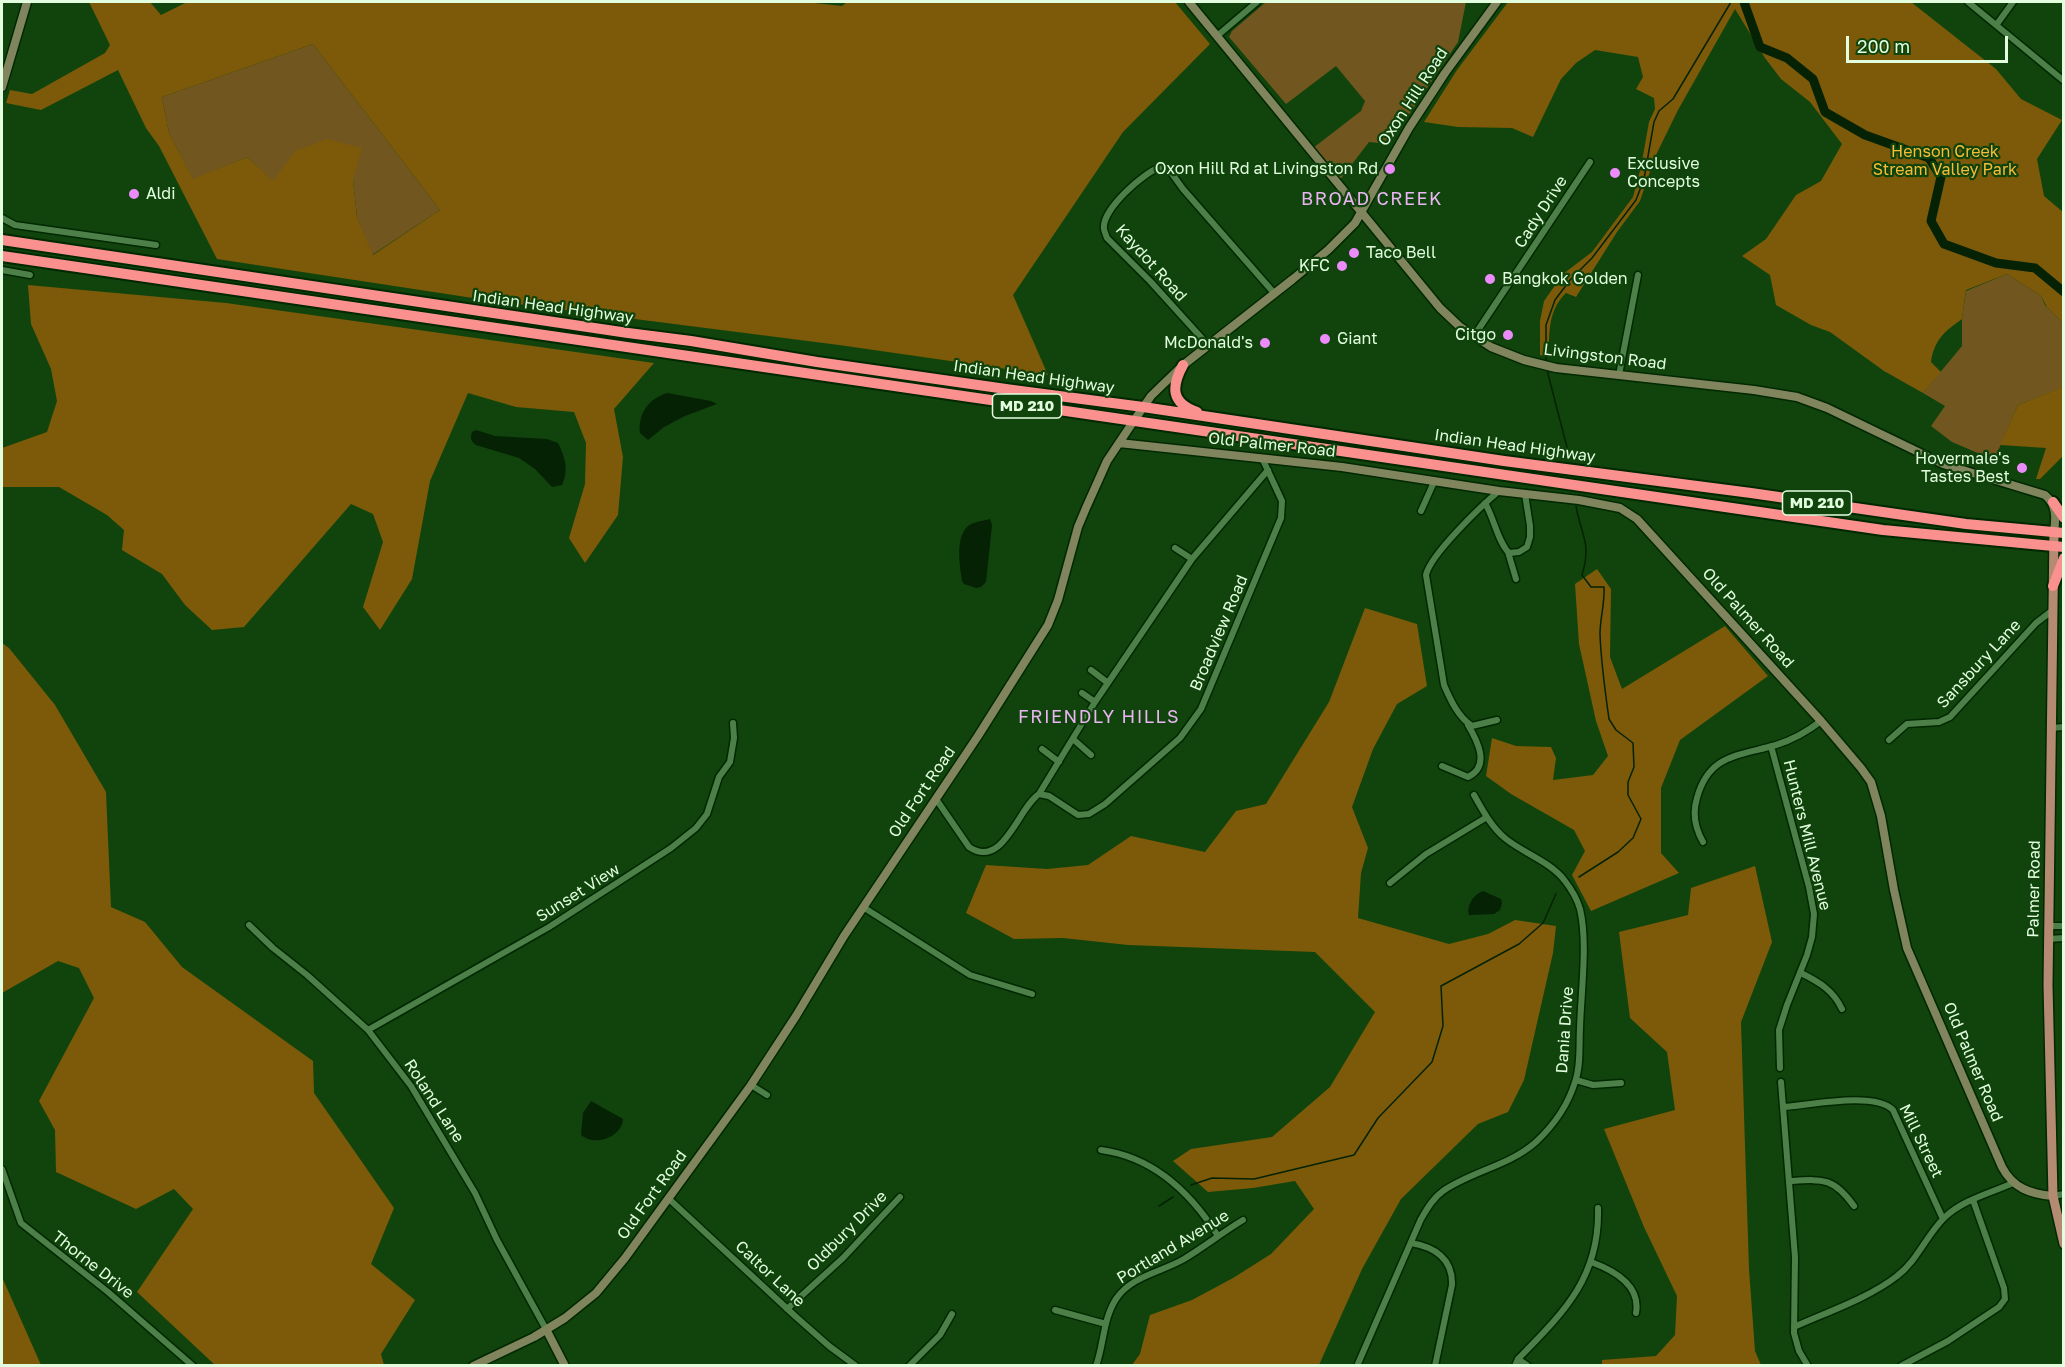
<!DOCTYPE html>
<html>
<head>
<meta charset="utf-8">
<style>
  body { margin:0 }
  #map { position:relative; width:2065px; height:1367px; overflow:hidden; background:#10440c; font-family:"Golos Text",sans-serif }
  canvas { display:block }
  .frame { position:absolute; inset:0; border:3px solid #e2fedf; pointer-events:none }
  .scale { position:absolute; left:1846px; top:36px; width:162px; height:27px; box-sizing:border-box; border:3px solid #e2fedf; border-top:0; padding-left:8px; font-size:18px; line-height:21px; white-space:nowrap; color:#e2fedf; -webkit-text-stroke:4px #10440c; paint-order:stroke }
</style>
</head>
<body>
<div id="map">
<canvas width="2065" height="1367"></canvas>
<div class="frame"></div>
<div class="scale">200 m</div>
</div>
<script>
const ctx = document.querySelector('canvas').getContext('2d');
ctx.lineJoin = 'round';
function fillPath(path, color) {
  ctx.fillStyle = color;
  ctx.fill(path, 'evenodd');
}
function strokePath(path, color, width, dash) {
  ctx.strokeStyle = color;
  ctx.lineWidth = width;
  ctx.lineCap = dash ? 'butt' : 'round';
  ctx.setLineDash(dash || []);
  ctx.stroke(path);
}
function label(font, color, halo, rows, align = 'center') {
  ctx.font = font + ' "Golos Text",sans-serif';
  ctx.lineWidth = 4.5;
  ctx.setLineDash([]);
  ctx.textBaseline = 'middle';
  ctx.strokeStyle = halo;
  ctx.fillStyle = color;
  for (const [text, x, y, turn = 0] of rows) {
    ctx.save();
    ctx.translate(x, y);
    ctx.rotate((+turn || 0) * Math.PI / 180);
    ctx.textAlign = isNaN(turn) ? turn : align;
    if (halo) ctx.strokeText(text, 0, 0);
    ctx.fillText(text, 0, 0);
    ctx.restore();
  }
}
const green = new Path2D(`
  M 1266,2 L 1466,2 L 1458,42 L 1406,119 L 1397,114 L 1389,144 L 1369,142 L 1339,181 L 1313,148 L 1361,111 L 1365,101 L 1336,66 L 1286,104 L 1229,37 L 1232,31 Z
  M 313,44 L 440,210 L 372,255 L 357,217 L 353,180 L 272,181 L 247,157 L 193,180 L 169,133 L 162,97 Z
  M 2007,274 L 2041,296 L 2045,305 L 2063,323 L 2064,387 L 2018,405 L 1994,460 L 1952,442 L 1931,426 L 1945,406 L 1923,393 L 1962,346 L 1962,319 L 1966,291 Z`);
const forest = new Path2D(`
  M 89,2 L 150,2 L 161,15 L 187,2 L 805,2 L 842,6 L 847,2 L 1175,2 L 1210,44 L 1123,132 L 1013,295 L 1048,375 L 839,345 L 486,300 L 217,259 L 159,146 L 146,128 L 118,70 L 41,110 L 6,103 L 10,90 L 32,94 L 105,53 L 110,45 ZM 313,44 L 440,210 L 373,255 L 357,217 L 353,180 L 362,148 L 327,139 L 295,151 L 273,181 L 247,157 L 193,179 L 169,133 L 162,97 Z
  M 1508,2 L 1911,2 L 1996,69 L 2021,99 L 2062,120 L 2037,159 L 2044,196 L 2063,212 L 2063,323 L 2047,307 L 2041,296 L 2007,274 L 1966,290 L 1962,319 C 1945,331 1934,340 1931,362 L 1941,372 L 1923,393 L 1884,371 L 1830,332 L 1811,325 L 1776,305 L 1770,275 L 1742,256 L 1766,239 L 1796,195 L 1821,181 L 1842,144 L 1810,102 L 1781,79 L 1765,58 L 1735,9 L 1678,110 L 1655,157 L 1640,201 L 1617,232 L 1576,297 L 1566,293 C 1548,310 1549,333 1549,357 L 1540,355 L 1540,321 L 1544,301 L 1563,274 L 1592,252 L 1633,197 L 1641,167 L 1649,122 L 1655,109 L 1654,98 L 1636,89 L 1643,77 L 1638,57 L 1595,50 L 1576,63 L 1561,79 L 1533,137 L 1512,128 L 1458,127 L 1424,122 L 1457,70 Z
  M 28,285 L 226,303 L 654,363 L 614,409 L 623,457 L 618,515 L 585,563 L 569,538 L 585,484 L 586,443 L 574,412 L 516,407 L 468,393 L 430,481 L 412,579 L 380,630 L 363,607 L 383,542 L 373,514 L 351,504 L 244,627 L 212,630 L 185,605 L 162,574 L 122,550 L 124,530 L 107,515 L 59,487 L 2,487 L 2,448 L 47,432 L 57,401 L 51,369 L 31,324 Z
  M 2063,387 L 2063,456 L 2040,479 L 2036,479 L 2046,448 L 2000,445 L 2018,405 Z
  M 1597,569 L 1611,589 L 1610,657 L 1622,689 L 1725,626 L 1768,676 L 1680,740 L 1661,788 L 1661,853 L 1679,873 L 1591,911 L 1572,875 L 1585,851 L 1574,830 L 1511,794 L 1486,776 L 1492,738 L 1516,746 L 1551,747 L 1556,758 L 1553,780 L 1593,775 L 1608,756 L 1596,721 L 1579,644 L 1575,584 Z
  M 1365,608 L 1417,624 L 1427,686 L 1397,704 L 1373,749 L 1352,807 L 1368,848 L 1361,873 L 1358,918 L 1449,944 L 1488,934 L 1515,920 L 1556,926 L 1553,953 L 1524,1080 L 1508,1112 L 1478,1124 L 1401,1199 L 1362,1269 L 1319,1365 L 1132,1365 L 1140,1354 L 1150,1315 L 1192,1300 L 1233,1278 L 1271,1254 L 1314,1209 L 1295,1181 L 1253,1188 L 1208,1192 L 1173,1161 L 1191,1149 L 1272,1137 L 1330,1087 L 1375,1012 L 1315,952 L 1128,945 L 1063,938 L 1014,939 L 966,913 L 986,865 L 1047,869 L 1088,865 L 1131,836 L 1205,852 L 1236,811 L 1266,804 L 1329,702 Z
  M 2,643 L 9,648 L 55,705 L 106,792 L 111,907 L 145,922 L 182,967 L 313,1061 L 314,1093 L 394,1208 L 371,1264 L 415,1300 L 381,1354 L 384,1365 L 215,1365 L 137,1292 L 193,1209 L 174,1189 L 136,1209 L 56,1172 L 55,1130 L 39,1101 L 94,998 L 79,968 L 58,961 L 2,993 Z
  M 1755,866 L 1772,942 L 1741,1022 L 1749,1269 L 1755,1351 L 1761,1365 L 1602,1365 L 1602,1360 L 1656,1356 L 1675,1335 L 1677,1296 L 1644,1227 L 1604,1129 L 1675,1110 L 1667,1052 L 1630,1018 L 1619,932 L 1688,915 L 1691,888 Z
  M 2,1277 L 41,1365 L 2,1365 Z`);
const water = new Path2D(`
  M 667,393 L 711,401 L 717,404 L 685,416 L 664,427 L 648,440 L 640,433 C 638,414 648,399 667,393 Z
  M 476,430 L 495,436 L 547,439 L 558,443 C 565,457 569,470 562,485 L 552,487 L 535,469 L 519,458 L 476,445 C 471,441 470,439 472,432 Z
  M 990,519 L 992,525 L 986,582 L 981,587 L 976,588 L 964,584 L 962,581 C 960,566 955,539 967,527 C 972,522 982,521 990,519 Z
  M 1483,891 L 1501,899 L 1502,903 L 1500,910 L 1494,914 L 1469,915 C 1466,906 1474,894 1483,891 Z
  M 591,1101 L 623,1119 C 622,1137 595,1147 581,1135 L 583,1113 Z`);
const stream = new Path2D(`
  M 1546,363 L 1546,325 L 1555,300 L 1570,280 L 1592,258 L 1636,200 L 1644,179 L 1654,122 L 1659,111 L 1673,99 L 1731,2
  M 1547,370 L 1570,459
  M 1576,506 C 1581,536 1592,542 1582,575 L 1591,587 L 1604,587 C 1605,603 1600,618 1600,634 C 1601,662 1605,691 1609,719 L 1616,730 L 1633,743 L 1634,767 L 1628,782 L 1628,795 L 1641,819 L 1633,838 L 1618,852 L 1579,877
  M 1191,1185 L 1212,1178 L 1254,1179 L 1354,1155 L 1378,1118 L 1432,1062 L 1443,1026 L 1441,986 L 1519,944 L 1543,923 L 1556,894
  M 1159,1206 L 1173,1197`);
const river = new Path2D(`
  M 1744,2 L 1760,47 L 1787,58 L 1813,79 L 1825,112 L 1865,135 L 1929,158 L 1941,177 L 1931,221 L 1944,244 L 1996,263 L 2035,268 L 2064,292`);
const street = new Path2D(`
  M 1968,2 L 2064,81
  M 1997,24 L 2013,2
  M 1217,36 L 1257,2
  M 2,218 L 15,225 L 156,245
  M 2,270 L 30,275
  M 1474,336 L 1590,162
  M 1208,345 L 1150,281 L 1107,238 C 1107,238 1104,230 1104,229 C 1101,210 1145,171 1161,167 L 1170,171 L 1183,189 L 1274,293
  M 1619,375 L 1638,275
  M 1485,503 C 1494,518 1498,542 1509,553 L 1519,552 L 1527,547 L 1530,537 L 1530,526 L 1525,494
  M 1421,511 L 1434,482
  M 1175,548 L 1192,559
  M 1508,552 L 1516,579
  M 1091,670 L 1108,683
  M 1082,693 L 1095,702
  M 1497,720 L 1472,726 C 1458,717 1450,699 1444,685 L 1426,575 C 1430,555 1482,505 1499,491
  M 2051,728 L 2064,727
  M 1073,739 L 1091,755
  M 1889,740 L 1907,724 L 1939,722 L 1950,717 L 2036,623 L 2053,610
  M 1771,746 L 1809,887 L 1814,914 L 1812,937 L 1807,955 L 1787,1005 L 1779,1030 L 1780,1068
  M 1042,749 L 1059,762
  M 1442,766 L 1468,777 C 1491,766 1477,740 1468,725
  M 1039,794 L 1095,702 L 1192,559 L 1268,470
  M 936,799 L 969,847 C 1003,870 1018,808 1039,794 L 1049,796 L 1078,815 L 1089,814 L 1105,804 L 1180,738 L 1201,709 L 1281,518 L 1282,501 L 1263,460
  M 1703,842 C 1695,828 1692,814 1697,798 C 1709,754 1739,756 1776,745 C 1792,740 1808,731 1821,721
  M 1390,883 L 1426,854 L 1487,817
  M 863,907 L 970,975 L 1032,994
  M 249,925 L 273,948 L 307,975 L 368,1030 L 411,1086 L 475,1193 L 497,1240 L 547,1331
  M 2048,926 L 2064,926
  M 2048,939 L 2064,938
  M 1801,973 C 1819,982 1833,990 1842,1009
  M 368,1030 L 549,927 L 671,848 L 696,828 L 707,814 L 719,777 L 730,762 L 734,738 L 733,723
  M 1576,1080 L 1593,1085 L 1621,1083
  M 1781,1082 L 1795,1257 L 1794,1333 L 1799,1351 L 1808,1366
  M 751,1085 L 767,1095
  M 1784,1107 C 1810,1105 1875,1091 1893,1110 L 1943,1219
  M 1101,1150 C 1153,1157 1191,1193 1218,1236
  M 2,1169 L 21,1223 L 108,1292 L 193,1366
  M 1791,1181 C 1824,1179 1834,1178 1854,1206
  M 2053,1196 L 2064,1194
  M 668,1198 L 795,1316 L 829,1346 L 856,1366
  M 1411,1243 C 1435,1247 1453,1259 1452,1285 L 1435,1366
  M 1591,1262 C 1613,1270 1641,1285 1636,1313
  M 787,1309 L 843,1258 L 900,1197
  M 1055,1310 L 1106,1324
  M 1794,1327 C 1827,1312 1869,1298 1897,1276 C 1917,1261 1926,1236 1944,1218 C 1962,1200 1991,1193 2013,1183
  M 1518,1359 L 1528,1366
  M 909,1366 L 940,1335 L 952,1314
  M 1096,1366 C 1104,1344 1103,1319 1116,1299 C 1131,1276 1162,1272 1184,1259 C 1204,1247 1223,1232 1243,1220
  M 1357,1366 L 1421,1219 C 1427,1209 1433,1198 1443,1191 C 1472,1171 1509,1166 1536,1142 C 1553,1126 1568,1105 1575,1082 C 1581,1066 1579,1044 1580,1028 C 1581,993 1588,942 1580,909 C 1577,899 1572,890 1565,881 C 1551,862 1525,854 1506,839 C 1492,828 1483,811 1474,795
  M 1515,1366 L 1518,1359 C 1563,1313 1600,1278 1598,1208
  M 1901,1366 L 1948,1341 L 1999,1307 L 2005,1299 L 2004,1288 L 1973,1200`);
const secondary = new Path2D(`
  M 1189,2 L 1440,308 L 1459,326 L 1491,347 L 1524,360 L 1556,368 L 1754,390 L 1797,397 L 1827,408 L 1943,464 L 2045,495 C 2057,505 2056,518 2054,532
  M 2,87 L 27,2
  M 1119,443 L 1342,467 L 1499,491 L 1579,500 L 1620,508 L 1637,519 L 1821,721 L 1861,768 L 1871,782 L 1881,816 L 1894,890 L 1907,948 L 2002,1167 C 2013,1188 2030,1194 2053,1196
  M 547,1331 L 565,1366
  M 473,1366 L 534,1337 L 565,1318 L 596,1293 L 625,1258 L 751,1085 L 796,1016 L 844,936 L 978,736 L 1048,625 L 1058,600 L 1078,527 L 1086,508 L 1107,461 L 1133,422 L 1151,396 L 1182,366 L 1293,279 L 1328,250 L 1355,223 L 1409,128 L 1445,73 L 1497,2`);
const primary = new Path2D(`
  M 2054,532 L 2048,985 L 2053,1196 L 2064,1244`);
const highway = new Path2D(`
  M 2,240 L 628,333 L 691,341 L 817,362 L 1013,390 L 1143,407 L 1504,461 L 1751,493 L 1966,524 L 2064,533
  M 2,256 L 1883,530 L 2064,547
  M 1183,365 C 1171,387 1171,403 1197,412
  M 2053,502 L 2064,518
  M 2053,586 L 2064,558`);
const markers = [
  [1390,169,6,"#ec8cfb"],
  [1615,173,6,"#ec8cfb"],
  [134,194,6,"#ec8cfb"],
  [1354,253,6,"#ec8cfb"],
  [1342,266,6,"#ec8cfb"],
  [1490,279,6,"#ec8cfb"],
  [1508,335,6,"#ec8cfb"],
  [1325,339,6,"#ec8cfb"],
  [1265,343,6,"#ec8cfb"],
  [2022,468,6,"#ec8cfb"]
];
const shields = [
  [1027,406,69],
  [1817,503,69]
];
const shieldNames = [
  ["MD 210",1027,406],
  ["MD 210",1817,503]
];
const streetNames = [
  ["Oxon Hill Road",1413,97,-57],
  ["Cady Drive",1541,212,-57],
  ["Kaydot Road",1151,263,48],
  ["Indian Head Highway",553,307,8],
  ["Livingston Road",1605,357,7],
  ["Indian Head Highway",1034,377,8],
  ["Old Palmer Road",1272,445,6],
  ["Indian Head Highway",1515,446,8],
  ["Old Palmer Road",1748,618,48],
  ["Broadview Road",1219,633,-67],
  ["Sansbury Lane",1979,664,-47],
  ["Old Fort Road",922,792,-56],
  ["Hunters Mill Avenue",1807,835,76],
  ["Palmer Road",2034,889,-89],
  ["Sunset View",578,893,-32],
  ["Dania Drive",1565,1030,-86],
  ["Old Palmer Road",1973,1062,67],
  ["Roland Lane",434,1101,57],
  ["Mill Street",1921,1141,64],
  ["Old Fort Road",652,1195,-54],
  ["Oldbury Drive",847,1231,-45],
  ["Portland Avenue",1173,1247,-31],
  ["Thorne Drive",93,1265,38],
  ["Caltor Lane",770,1274,43]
];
const parkNames = [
  ["Henson Creek",1945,152],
  ["Stream Valley Park",1945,170]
];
const poiNames = [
  ["Exclusive",1627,164],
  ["Concepts",1627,182],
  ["Oxon Hill Rd at Livingston Rd",1378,169,"right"],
  ["Aldi",146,194],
  ["Taco Bell",1366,253],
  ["KFC",1330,266,"right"],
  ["Bangkok Golden",1502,279],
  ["Citgo",1496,335,"right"],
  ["Giant",1337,339],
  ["McDonald's",1253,343,"right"],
  ["Hovermale's",2010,459,"right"],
  ["Tastes Best",2010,477,"right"]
];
const neighbourhoodNames = [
  ["BROAD CREEK",1372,199],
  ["FRIENDLY HILLS",1099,717]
];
fillPath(green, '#715620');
fillPath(forest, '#7c5a09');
fillPath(water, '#052204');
strokePath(stream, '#052204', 1.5);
strokePath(river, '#052204', 9);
strokePath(street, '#012800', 9);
strokePath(secondary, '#012800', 11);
strokePath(primary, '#012800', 12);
strokePath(highway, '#012800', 14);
strokePath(street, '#4d8048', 6);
strokePath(secondary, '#81855d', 8);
strokePath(primary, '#b58a72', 9);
strokePath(highway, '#fa918e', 10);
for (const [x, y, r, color] of markers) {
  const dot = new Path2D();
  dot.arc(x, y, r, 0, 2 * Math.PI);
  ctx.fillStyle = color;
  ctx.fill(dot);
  strokePath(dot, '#10440c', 2);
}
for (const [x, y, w] of shields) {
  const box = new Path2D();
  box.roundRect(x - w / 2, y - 12, w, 24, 4.5);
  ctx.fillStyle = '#10440c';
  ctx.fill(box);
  strokePath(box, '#e2fedf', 1.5);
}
label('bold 15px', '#e2fedf', null, shieldNames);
label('16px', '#e2fedf', '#10440c', streetNames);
label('16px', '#f9bc39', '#10440c', parkNames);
label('16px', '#e2fedf', '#10440c', poiNames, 'left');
ctx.letterSpacing = '1.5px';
label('18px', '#eab6f2', '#10440c', neighbourhoodNames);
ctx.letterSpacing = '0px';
</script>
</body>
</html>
